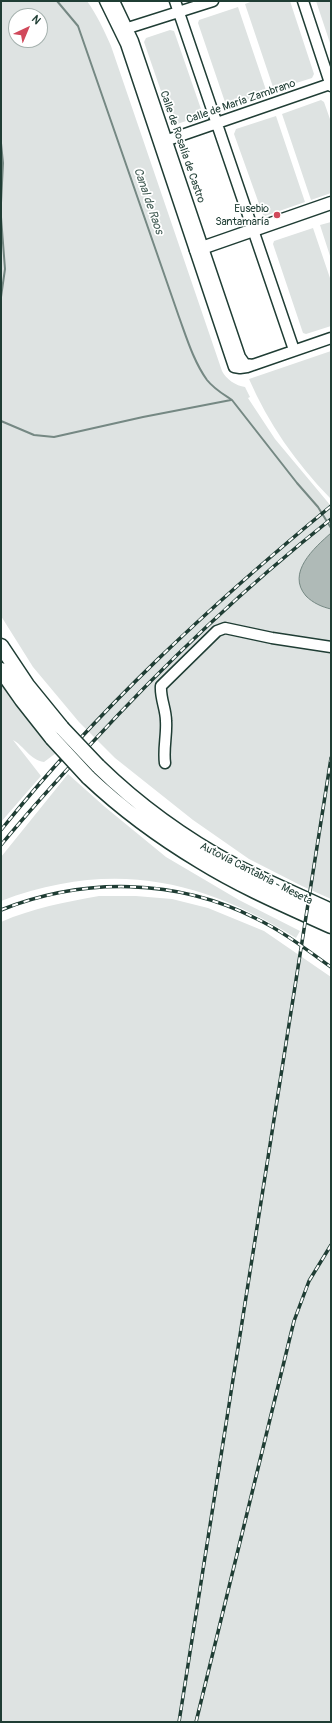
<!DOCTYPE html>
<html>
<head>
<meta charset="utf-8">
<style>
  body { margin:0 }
  #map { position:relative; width:332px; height:1723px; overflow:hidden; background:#fff; font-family:Pangolin,sans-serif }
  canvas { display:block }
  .frame { position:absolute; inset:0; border:2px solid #1f3d34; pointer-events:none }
  .north { position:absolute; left:8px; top:8px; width:40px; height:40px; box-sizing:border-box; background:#fff; border:1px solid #a5b1ae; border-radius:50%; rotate:44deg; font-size:11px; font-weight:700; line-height:16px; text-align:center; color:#1f3d34 }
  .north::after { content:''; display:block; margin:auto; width:14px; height:18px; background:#d1495b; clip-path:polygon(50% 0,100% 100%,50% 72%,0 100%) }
</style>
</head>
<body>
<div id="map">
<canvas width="332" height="1723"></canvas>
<div class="frame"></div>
<div class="north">N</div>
</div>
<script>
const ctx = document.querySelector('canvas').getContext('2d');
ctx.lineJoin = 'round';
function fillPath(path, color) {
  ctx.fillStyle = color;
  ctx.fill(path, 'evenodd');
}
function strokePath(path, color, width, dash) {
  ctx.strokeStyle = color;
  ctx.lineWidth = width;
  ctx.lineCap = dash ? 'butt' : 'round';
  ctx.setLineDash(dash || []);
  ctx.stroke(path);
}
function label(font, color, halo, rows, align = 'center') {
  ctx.font = font + ' Pangolin,sans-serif';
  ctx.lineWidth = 3.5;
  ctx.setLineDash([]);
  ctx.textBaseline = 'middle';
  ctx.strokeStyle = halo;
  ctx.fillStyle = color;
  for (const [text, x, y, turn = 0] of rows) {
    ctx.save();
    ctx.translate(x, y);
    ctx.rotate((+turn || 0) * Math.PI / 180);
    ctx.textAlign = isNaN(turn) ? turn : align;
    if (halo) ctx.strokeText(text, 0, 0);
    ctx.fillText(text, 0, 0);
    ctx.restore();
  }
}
const green = new Path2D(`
  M 1,1 L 87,1 C 97,15 104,30 111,46 L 222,371 C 226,379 236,386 245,387 L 250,397 L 248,398 L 275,439 L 331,506 L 331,899 L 302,886 L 249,859 L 193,820 L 115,758 L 79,722 L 33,667 L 1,616 ZM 16,16 L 40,16 L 40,40 L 16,40 Z
  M 253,1 L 290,1 L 314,74 L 312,78 L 274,90 L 245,4 Z
  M 316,1 L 331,1 L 331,46 Z
  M 238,7 L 267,93 L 228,106 L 226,105 L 198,23 L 199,20 Z
  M 170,30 L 174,31 L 202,112 L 201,116 L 174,125 L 172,123 L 144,42 L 146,38 Z
  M 321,100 L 324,102 L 331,122 L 331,193 L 311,200 L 282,114 Z
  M 276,116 L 305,202 L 265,216 L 263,215 L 234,134 L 236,129 Z
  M 331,222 L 331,259 L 320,225 Z
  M 313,228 L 331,281 L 331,326 L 306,334 L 303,333 L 273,244 L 274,241 Z
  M 331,351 L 331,497 L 330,498 C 296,463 268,423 249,379 Z
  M 1,682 L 56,753 L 44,762 C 30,760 24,746 13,740 L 41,776 L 1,822 Z
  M 68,774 L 105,807 L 166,857 L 239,900 L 300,931 L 296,938 C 199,878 111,860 1,901 L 1,857 Z
  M 99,896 L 136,896 L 172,899 L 208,908 L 264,931 L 331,977 L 331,1722 L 1,1722 L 1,922 C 33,908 65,902 99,896 Z`);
const water = new Path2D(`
  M 331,533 L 331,609 C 322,607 313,603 306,596 C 286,573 314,548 331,533 Z`);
const stream = new Path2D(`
  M 57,1 L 78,26 L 179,317 C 187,339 194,362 207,380 C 214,389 223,394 232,400 L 297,483 L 318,507 L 331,528
  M 1,143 L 3,163 L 1,203
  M 1,217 L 5,269 L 1,297
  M 1,421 L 34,435 L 54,437 L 143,417 L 231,400`);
const minor = new Path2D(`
  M 105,1 L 126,44 L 234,367 L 240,368 L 247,367 L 331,338
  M 114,1 L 133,41 L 240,357 L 245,364 L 253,365
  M 175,1 L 294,350
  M 303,1 L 331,86
  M 128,28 L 213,1
  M 162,142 L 330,84
  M 165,763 C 163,749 167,735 166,721 C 166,709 160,698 161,686 L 217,631 L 225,628 L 272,638 L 331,647`);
const major = new Path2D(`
  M 196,250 L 331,203`);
const highway = new Path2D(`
  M 1,646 L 27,685 L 62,728
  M 1,670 L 22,700 L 52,738
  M 98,766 C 139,806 185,839 235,866 C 266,882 299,896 331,911
  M 88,777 C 122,809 160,837 200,861 C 242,887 287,906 331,926`);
const rail = new Path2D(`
  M 1,830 C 98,709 212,604 331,506
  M 1,845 C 29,811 59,778 89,746 C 164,664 244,588 331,519
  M 1,910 C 84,877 177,878 257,919 C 284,932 307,950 331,967
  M 179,1722 L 331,758
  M 196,1722 L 294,1321 L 309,1281 L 331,1245`);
const highwayBridge = new Path2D(`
  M 62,728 L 98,766
  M 52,738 L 88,777`);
const markers = [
  [277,215,4,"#d1495b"]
];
const streetNames = [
  ["Calle de María Zambrano",241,102,-19],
  ["Calle de Rosalía de Castro",182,147,71],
  ["Autovía Cantabria - Meseta",256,874,27]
];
const poiNames = [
  ["Eusebio",269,209],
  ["Santamaría",269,222]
];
const waterNames = [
  ["Canal de Raos",148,201,71]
];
fillPath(green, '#dee3e2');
fillPath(water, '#afbab7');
strokePath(water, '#758883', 1);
strokePath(stream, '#758883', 2);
strokePath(minor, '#1f3d34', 13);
strokePath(major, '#1f3d34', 15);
strokePath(highway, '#1f3d34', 17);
strokePath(minor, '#fff', 10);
strokePath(major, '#fff', 12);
strokePath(highway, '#fff', 14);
strokePath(rail, '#1f3d34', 3.5);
strokePath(rail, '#fff', 2, [6]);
strokePath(highwayBridge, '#1f3d34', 17, []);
strokePath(highwayBridge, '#fff', 14);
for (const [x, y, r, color] of markers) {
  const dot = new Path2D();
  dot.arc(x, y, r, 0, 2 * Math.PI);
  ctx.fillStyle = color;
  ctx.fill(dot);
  strokePath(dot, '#fff', 1.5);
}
label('11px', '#1f3d34', '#fff', streetNames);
label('11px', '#1f3d34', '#fff', poiNames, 'right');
label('italic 12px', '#4a625b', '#fff', waterNames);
</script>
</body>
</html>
